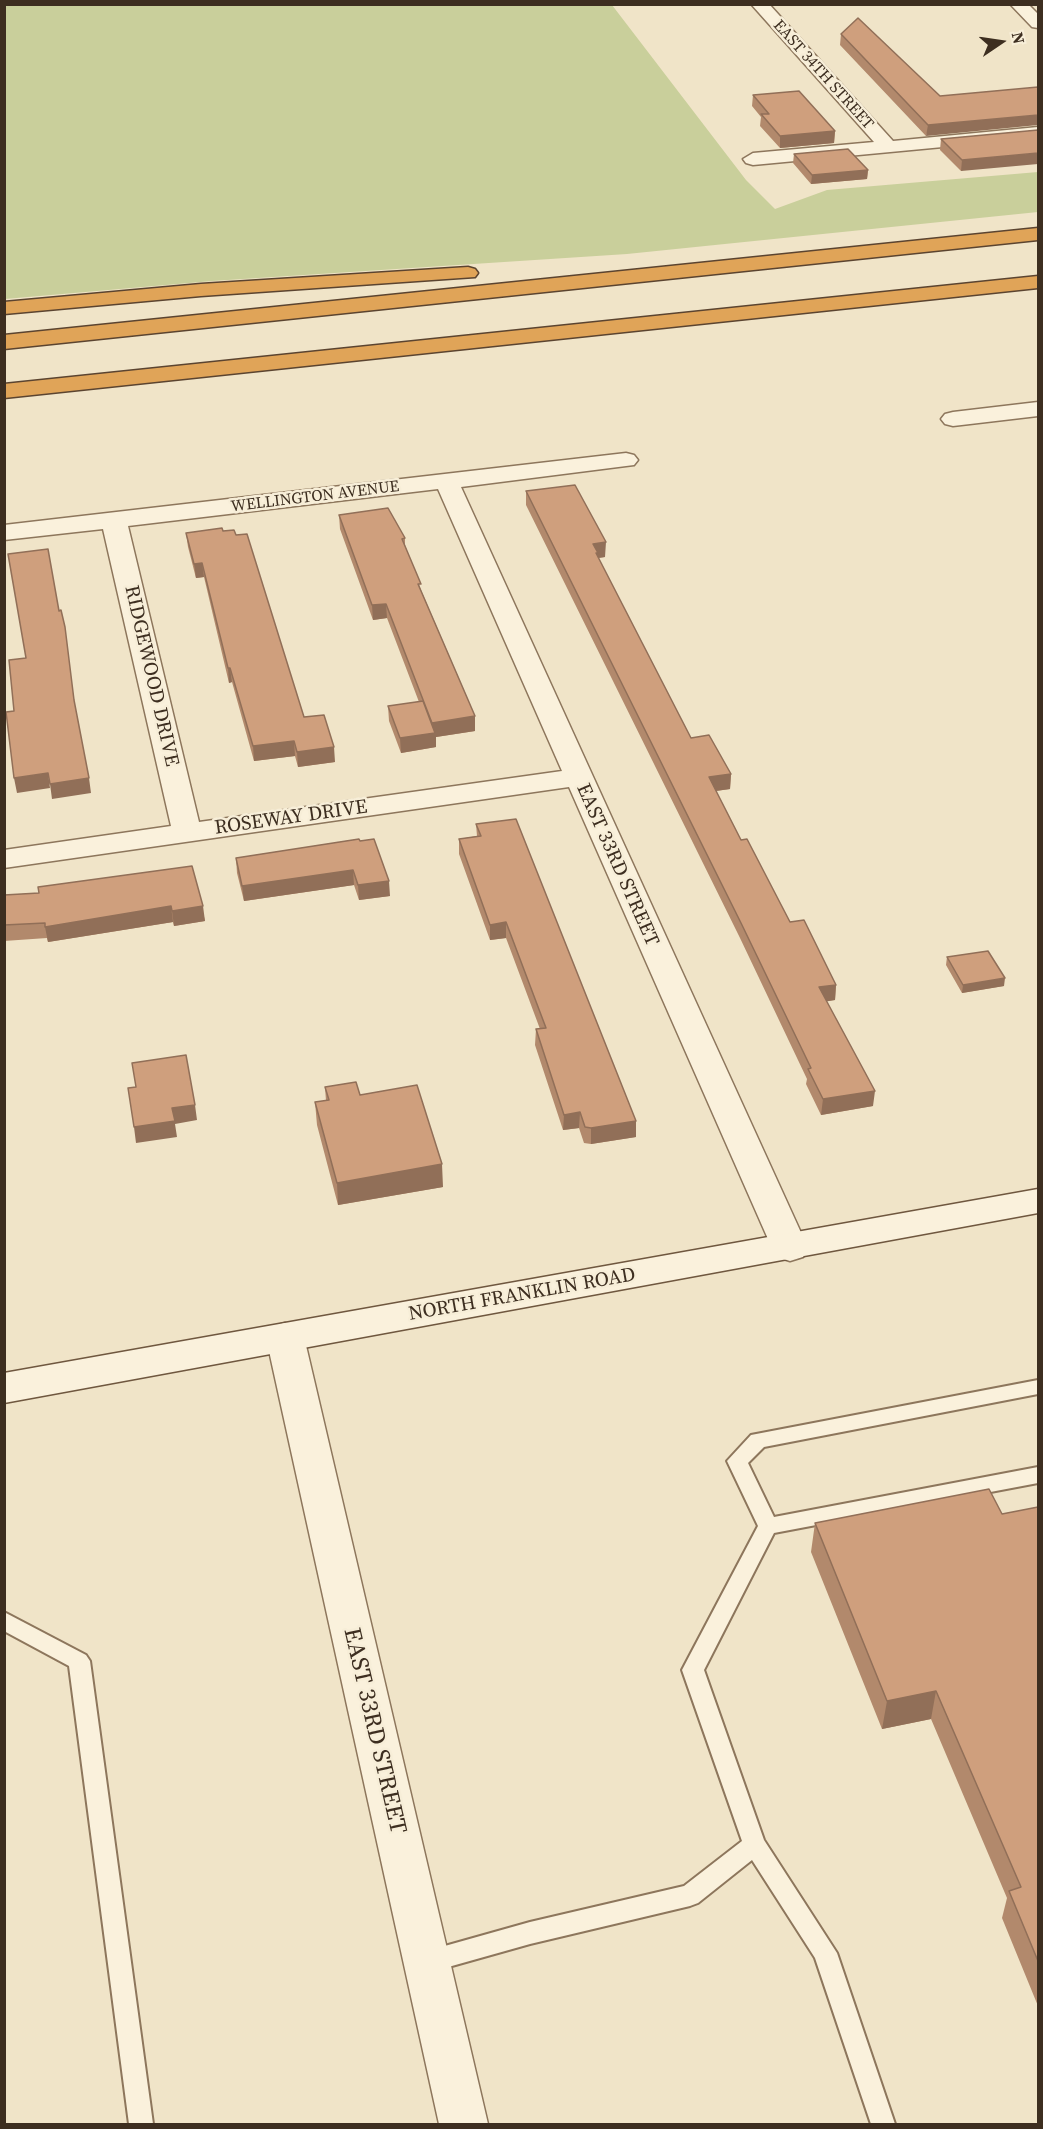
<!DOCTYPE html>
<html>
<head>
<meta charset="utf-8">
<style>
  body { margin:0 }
  #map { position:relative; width:1043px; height:2129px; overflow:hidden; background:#f0e4c8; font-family:"Source Serif 4",serif }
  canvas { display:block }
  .frame { position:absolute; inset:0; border:6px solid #3d2e20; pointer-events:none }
  .north { position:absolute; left:971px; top:12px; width:60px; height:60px; -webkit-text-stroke:4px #f7eed8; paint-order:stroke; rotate:77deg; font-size:16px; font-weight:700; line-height:24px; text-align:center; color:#3d2e20 }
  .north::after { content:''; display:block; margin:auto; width:21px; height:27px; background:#3d2e20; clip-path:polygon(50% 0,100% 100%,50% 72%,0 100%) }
</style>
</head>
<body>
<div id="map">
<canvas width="1043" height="2129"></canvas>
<div class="frame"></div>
<div class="north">N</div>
</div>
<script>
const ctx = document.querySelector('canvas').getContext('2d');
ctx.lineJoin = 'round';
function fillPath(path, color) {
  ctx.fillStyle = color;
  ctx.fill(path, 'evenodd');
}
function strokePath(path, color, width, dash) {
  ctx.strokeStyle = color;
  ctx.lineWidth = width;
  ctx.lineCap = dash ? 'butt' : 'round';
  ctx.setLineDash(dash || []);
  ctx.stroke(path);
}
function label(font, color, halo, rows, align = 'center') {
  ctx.font = font + ' "Source Serif 4",serif';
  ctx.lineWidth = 5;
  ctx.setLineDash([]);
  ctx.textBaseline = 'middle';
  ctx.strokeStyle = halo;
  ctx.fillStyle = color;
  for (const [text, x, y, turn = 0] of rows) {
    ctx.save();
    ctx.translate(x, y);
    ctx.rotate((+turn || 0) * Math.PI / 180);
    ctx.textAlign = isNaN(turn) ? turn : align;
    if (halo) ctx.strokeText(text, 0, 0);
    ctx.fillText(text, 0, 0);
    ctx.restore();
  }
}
const green = new Path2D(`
  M 5,4 L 612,5 L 746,180 L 775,209 L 827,190 L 1038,172 L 1038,212 L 627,254 L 212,281 L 5,299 Z`);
const lane = new Path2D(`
  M 1038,1380 L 1038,1394 L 764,1447 L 748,1463 L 774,1517 L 1038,1467 L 1038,1483 L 774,1533 L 704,1670 L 764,1840 L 837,1953 L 895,2124 L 871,2124 L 815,1958 L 752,1860 L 698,1903 L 690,1906 L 530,1944 L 427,1973 L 419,1970 L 415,1962 L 419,1954 L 427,1951 L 530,1922 L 684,1886 L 742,1841 L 682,1670 L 758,1526 L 727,1461 L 751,1435 Z
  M 4,1612 L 86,1655 L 90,1661 L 153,2124 L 129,2124 L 69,1666 L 4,1631 Z`);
const street = new Path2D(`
  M 751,4 L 769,4 L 893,141 L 1038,127 L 1038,138 L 753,165 L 746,163 L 743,159 L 753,153 L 874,142 Z
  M 1010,4 L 1028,4 L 1038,14 L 1038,28 L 1032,27 Z
  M 1038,402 L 1038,416 L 953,426 L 945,424 L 941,419 L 945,414 L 953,412 Z
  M 626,453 L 634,455 L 638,460 L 634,465 L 461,487 L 808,1248 L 803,1257 L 790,1261 L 777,1257 L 772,1248 L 569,787 L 4,868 L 4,850 L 171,826 L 103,529 L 4,540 L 4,525 ZM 438,489 L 562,771 L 199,822 L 128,526 Z
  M 285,1323 L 298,1327 L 304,1337 L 488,2124 L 439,2124 L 266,1337 L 272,1327 Z`);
const secondary = new Path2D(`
  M 1038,1189 L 1038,1213 L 4,1403 L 4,1373 Z`);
const highway = new Path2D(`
  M 1038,228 L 1038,240 L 4,349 L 4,335 Z
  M 468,267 L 475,269 L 478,273 L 475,277 L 201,296 L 4,314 L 4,302 L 201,284 Z
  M 1038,276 L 1038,288 L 4,398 L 4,384 Z`);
const wall = new Path2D(`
  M 841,34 L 940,96 L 926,136 L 840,45 Z
  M 753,95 L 835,131 L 834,143 L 780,148 L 760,126 L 761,117 L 752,106 Z
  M 1038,130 L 961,171 L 940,150 L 941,139 Z
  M 794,154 L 868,170 L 867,179 L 811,184 L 793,163 Z
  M 526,491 L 605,557 L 598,558 L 691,738 L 731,774 L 730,789 L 716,791 L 741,840 L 790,922 L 836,985 L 835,1000 L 826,1001 L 873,1106 L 821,1115 L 806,1084 L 807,1079 L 740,938 L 526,505 Z
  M 339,515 L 405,538 L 405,545 L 421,590 L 475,716 L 475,731 L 436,737 L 436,747 L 401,753 L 389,721 L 388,706 L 419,702 L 387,618 L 373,620 L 340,529 Z
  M 186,533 L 304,717 L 335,762 L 298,767 L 295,756 L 254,761 L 232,682 L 229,683 L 204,577 L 196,578 L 188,547 Z
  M 476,824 L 636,1137 L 591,1144 L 584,1143 L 579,1128 L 563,1130 L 535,1045 L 536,1029 L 540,1029 L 506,938 L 490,940 L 459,854 L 459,839 L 477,836 Z
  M 359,839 L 390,896 L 359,900 L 354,885 L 244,901 L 237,873 L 236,858 Z
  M 192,866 L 205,921 L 174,926 L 173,922 L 48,942 L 47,938 L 4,941 L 4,895 L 39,893 Z
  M 947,957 L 1004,986 L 962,993 L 946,965 Z
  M 325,1087 L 360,1095 L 443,1187 L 338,1205 L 317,1125 L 315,1102 L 326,1101 Z
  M 1038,1507 L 1038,2006 L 1002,1918 L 1007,1898 L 931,1719 L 882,1729 L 811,1552 L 815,1523 L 1002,1514 Z`);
const shadedWall = new Path2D(`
  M 1038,115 L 1038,125 L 926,136 L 928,125 Z
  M 835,131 L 834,143 L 780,148 L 780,136 Z
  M 1038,153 L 1038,164 L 961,171 L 962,160 Z
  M 868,170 L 867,179 L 811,184 L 812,175 Z
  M 606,542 L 605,557 L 598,558 L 593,544 Z
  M 202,563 L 204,577 L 196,578 L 194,564 Z
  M 386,604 L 387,618 L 373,620 L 372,605 Z
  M 228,668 L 230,668 L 232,682 L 229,683 Z
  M 475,716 L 475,731 L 436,737 L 436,747 L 401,753 L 400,738 L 433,733 L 432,723 Z
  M 294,741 L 295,756 L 254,761 L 253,746 Z
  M 334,747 L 335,762 L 298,767 L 297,752 Z
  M 48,773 L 50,788 L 17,793 L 14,778 Z
  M 731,774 L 730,789 L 708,792 L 709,777 Z
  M 89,778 L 91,793 L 52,799 L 50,784 Z
  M 353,870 L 354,885 L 244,901 L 242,886 Z
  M 389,881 L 390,896 L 359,900 L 358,885 Z
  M 171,906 L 173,922 L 48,942 L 45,927 Z
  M 203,906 L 205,921 L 174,926 L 172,911 Z
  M 506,922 L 506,938 L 490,940 L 490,925 Z
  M 1005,978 L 1004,986 L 962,993 L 963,985 Z
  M 836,985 L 835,1000 L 817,1003 L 819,987 Z
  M 875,1091 L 873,1106 L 821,1115 L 823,1099 Z
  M 195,1105 L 197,1120 L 175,1124 L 177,1137 L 136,1143 L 134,1127 L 172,1108 Z
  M 580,1112 L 579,1128 L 563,1130 L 564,1115 Z
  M 636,1121 L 636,1137 L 591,1144 L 591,1128 Z
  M 442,1164 L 443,1187 L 338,1205 L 337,1183 Z
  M 936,1691 L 931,1719 L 882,1729 L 887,1701 Z`);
const building = new Path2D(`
  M 858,18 L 940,96 L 1038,87 L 1038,115 L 928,125 L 841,34 Z
  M 799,91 L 835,131 L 780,136 L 761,114 L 769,114 L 753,95 Z
  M 1038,130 L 1038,153 L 962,160 L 941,139 Z
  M 848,149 L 868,170 L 812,175 L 794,154 Z
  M 575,485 L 606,542 L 593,544 L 598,553 L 596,553 L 691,738 L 709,735 L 731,774 L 709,777 L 741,840 L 747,839 L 790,922 L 804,920 L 836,985 L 819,987 L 875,1091 L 823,1099 L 808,1069 L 811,1068 L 741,923 L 526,491 Z
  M 388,508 L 405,538 L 402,539 L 421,584 L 418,584 L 475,716 L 432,723 L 386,604 L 372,605 L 339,515 Z
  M 222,528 L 223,531 L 234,530 L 236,535 L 247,534 L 304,717 L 324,715 L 334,747 L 297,752 L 294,741 L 253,746 L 230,668 L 228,668 L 202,563 L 194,564 L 186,533 Z
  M 48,549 L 59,611 L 61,610 L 65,627 L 74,700 L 89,778 L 50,784 L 48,773 L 14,778 L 6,712 L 14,711 L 9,660 L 26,658 L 8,554 Z
  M 423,701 L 435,733 L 400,738 L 388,706 Z
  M 516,819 L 636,1121 L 591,1128 L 585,1127 L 580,1112 L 564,1115 L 536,1029 L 546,1028 L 506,922 L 490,925 L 459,839 L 481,836 L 476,824 Z
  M 359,839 L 360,841 L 374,839 L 389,881 L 358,885 L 353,870 L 242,886 L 236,858 Z
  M 192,866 L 203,906 L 172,911 L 171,906 L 45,927 L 45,923 L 4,925 L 4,895 L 39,893 L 38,887 Z
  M 988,951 L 1005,978 L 963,985 L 947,957 Z
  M 186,1055 L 195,1105 L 172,1108 L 175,1121 L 134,1127 L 128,1088 L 136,1087 L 132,1063 Z
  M 356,1082 L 360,1095 L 417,1085 L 442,1164 L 337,1183 L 315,1102 L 329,1100 L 325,1087 Z
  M 989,1489 L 1002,1514 L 1038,1507 L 1038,1961 L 1009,1891 L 1021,1887 L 936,1691 L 887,1701 L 815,1523 Z`);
const farStreetnames = [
  ["EAST 34TH STREET",823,75,48],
  ["WELLINGTON AVENUE",315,497,-7]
];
const streetNames = [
  ["RIDGEWOOD DRIVE",151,676,77],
  ["ROSEWAY DRIVE",291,818,-8],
  ["EAST 33RD STREET",617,865,66],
  ["NORTH FRANKLIN ROAD",522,1295,-10]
];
const nearStreetnames = [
  ["EAST 33RD STREET",374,1731,77]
];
fillPath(green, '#c9cf9b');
strokePath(lane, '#8d765c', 4);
strokePath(street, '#8d765c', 3);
strokePath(secondary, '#6f573f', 3);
strokePath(highway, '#5b4430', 3);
fillPath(lane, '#faf1dc');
fillPath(street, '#faf1dc');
fillPath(secondary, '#faf1dc');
fillPath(highway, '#e0a458');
fillPath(wall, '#b2896c');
fillPath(shadedWall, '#916f58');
fillPath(building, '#cf9f7d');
strokePath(building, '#916f58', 1.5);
label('16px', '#3d2e20', '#f7eed8', farStreetnames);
label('20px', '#3d2e20', '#f7eed8', streetNames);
label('24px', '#3d2e20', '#f7eed8', nearStreetnames);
</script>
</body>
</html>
